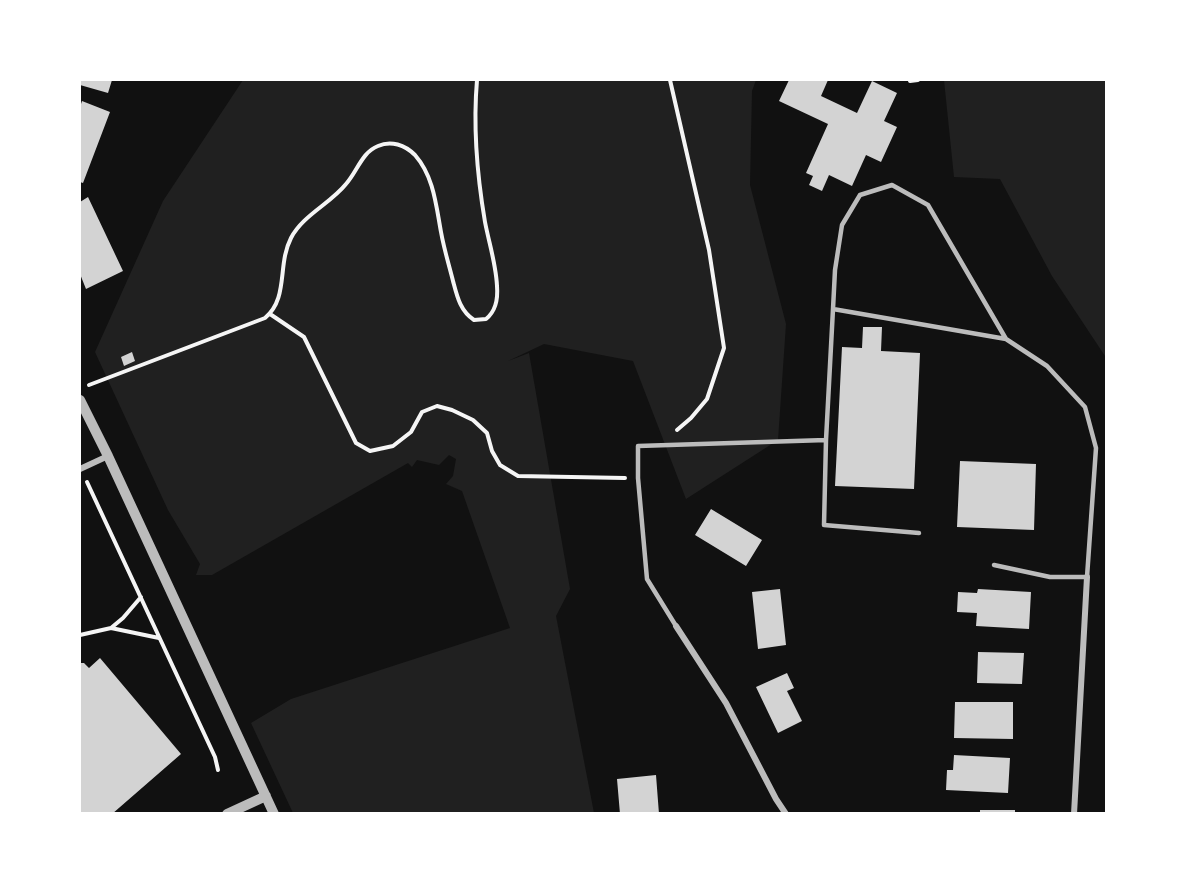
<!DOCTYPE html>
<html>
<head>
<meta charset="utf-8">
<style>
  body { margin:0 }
  #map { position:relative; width:1186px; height:893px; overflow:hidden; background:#111; font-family:"Noto Serif",serif }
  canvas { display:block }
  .frame { position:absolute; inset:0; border:81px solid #fff; pointer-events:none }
</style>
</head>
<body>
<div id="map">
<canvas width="1186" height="893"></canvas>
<div class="frame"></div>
</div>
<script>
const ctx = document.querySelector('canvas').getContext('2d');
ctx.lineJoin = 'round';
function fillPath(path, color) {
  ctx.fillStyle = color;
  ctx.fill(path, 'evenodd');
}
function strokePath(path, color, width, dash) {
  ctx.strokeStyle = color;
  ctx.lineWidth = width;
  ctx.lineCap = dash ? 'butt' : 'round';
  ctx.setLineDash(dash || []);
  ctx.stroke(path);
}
const green = new Path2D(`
  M 243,80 L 756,80 L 752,91 L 750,185 L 786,324 L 778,440 L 686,499 L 633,361 L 544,344 L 508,361 L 529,353 L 570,589 L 556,616 L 594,813 L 293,813 L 251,723 L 291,699 L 510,628 L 462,491 L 446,484 L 453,476 L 456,459 L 449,455 L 439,465 L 417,460 L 412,467 L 408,463 L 212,575 L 196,575 L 200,564 L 168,510 L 95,352 L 163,201 Z
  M 944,80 L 1106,80 L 1106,356 L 1105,356 L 1052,276 L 1000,179 L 954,177 Z`);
const building = new Path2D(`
  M 80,80 L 112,80 L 108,93 L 80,85 Z
  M 789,80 L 828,80 L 821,96 L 857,113 L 872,81 L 897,93 L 884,121 L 897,127 L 881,162 L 866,155 L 852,186 L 829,175 L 822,191 L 809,185 L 813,176 L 806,173 L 828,124 L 779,101 Z
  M 82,101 L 110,112 L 83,183 L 80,182 L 80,107 Z
  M 88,197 L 123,271 L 86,289 L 80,274 L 80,202 Z
  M 863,327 L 882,327 L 881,351 L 920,353 L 914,489 L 835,486 L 842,347 L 862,348 Z
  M 132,352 L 135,361 L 124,366 L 121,357 Z
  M 960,461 L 1036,464 L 1034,530 L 957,527 Z
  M 711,509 L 762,540 L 746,566 L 695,535 Z
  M 780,589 L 786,645 L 758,649 L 752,592 Z
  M 978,589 L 1031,592 L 1029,629 L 976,626 L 977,613 L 957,612 L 958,592 L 977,593 Z
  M 978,652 L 1024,653 L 1022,684 L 977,683 Z
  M 100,658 L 181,754 L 112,814 L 80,814 L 80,663 L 84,663 L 89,668 Z
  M 787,673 L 794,688 L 787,691 L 802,721 L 778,733 L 756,687 Z
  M 955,702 L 1013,702 L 1013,739 L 954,738 Z
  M 954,755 L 1010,758 L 1008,793 L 946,790 L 947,770 L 953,770 Z
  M 656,775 L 659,814 L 620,814 L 617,779 Z
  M 980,810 L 1015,810 L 1015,814 L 980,814 Z`);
const path = new Path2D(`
  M 670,80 L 709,250 L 724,348 L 707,399 L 691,418 L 677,430
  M 910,81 L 918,80
  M 270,314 L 304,337 L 356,443 L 370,451 L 393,446 L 411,432 L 422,412 L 437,406 L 452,410 L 473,420 L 487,433 L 492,451 L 500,465 L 518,476 L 625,478
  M 89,385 L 265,318 C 289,298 277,265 291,238 C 303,215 330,204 346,184 C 357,172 362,152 378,146 C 391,140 405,145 415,155 C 434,177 436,205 441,232 C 444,249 449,265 453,281 C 457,296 460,311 474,320 L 486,319 C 496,311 498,298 497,286 C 496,264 489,243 485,222 C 477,175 473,127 477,80
  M 87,482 L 215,757 L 218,770
  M 111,628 L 123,618 L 141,597
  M 80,635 L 111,628 L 159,638`);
const service = new Path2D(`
  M 833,309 L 826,440 L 824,525 L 919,533
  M 994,565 L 1050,577 L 1087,577 L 1096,448 L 1085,407 L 1047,366 L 1006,339 L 928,205 L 892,185 L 860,195 L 842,225 L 835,270 L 833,309 L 1006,339
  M 676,626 L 647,579 L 638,478 L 638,446 L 826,440`);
const minor = new Path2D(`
  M 80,469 L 108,456
  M 676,626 L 726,703 L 776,799 L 786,814
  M 1074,814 L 1087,577`);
const tertiary = new Path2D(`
  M 80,400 L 108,456 L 274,814
  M 227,814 L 266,796`);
fillPath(green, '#202020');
fillPath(building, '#d3d3d3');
strokePath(path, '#f5f5f5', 4);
strokePath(service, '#bcbcbc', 4.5);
strokePath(minor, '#bcbcbc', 6);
strokePath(tertiary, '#bcbcbc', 10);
</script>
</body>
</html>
